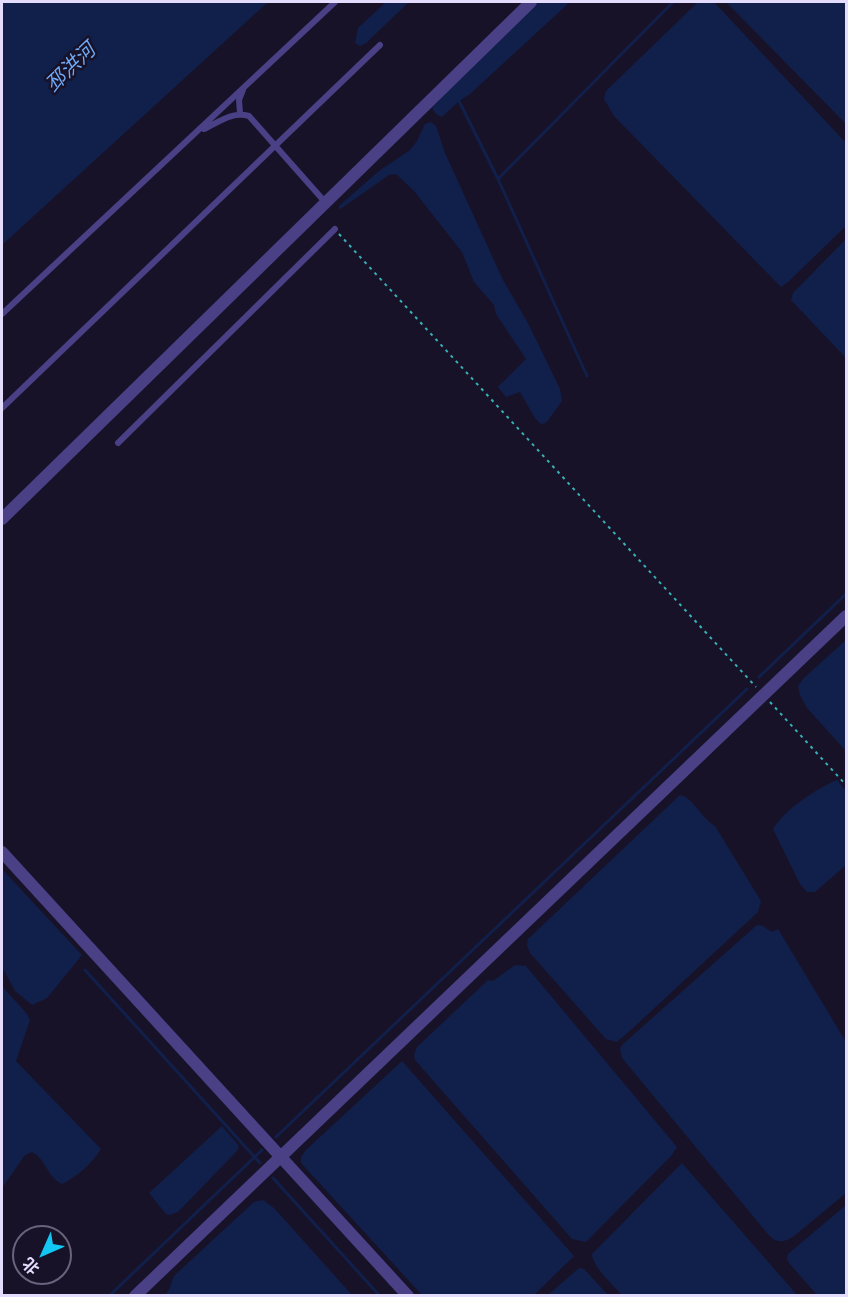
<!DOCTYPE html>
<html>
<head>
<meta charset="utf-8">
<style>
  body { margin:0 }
  #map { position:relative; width:848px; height:1297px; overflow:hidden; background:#181229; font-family:"PT Sans Narrow","Noto Sans SC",sans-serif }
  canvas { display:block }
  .frame { position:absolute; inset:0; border:3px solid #e3dcfd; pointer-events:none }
  .north { position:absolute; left:12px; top:1225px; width:60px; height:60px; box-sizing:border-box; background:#181229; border:2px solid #69637e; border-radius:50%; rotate:225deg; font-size:16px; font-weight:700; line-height:24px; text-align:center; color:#e3dcfd }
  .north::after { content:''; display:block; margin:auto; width:21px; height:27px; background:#12c7f3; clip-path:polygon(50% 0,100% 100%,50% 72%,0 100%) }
</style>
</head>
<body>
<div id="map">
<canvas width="848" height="1297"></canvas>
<div class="frame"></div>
<div class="north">北</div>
</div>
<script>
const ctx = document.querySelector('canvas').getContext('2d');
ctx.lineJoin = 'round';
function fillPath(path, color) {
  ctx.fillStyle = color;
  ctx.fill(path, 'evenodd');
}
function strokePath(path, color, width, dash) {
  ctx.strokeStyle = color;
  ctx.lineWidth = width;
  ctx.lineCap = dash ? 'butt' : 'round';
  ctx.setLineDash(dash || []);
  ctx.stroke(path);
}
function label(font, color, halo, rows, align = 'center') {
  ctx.font = font + ' "PT Sans Narrow","Noto Sans SC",sans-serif';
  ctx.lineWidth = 5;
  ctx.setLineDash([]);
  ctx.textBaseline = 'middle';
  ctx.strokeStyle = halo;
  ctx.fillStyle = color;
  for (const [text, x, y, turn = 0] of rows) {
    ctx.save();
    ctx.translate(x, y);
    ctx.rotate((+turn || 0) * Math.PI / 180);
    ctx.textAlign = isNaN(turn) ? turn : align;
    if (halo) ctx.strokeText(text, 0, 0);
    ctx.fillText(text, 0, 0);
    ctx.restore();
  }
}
const water = new Path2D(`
  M 2,2 L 268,2 L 2,245 Z
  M 386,2 L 409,2 L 366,43 L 360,46 L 355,43 L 358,28 Z
  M 538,2 L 570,2 L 470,94 L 459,101 L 442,117 L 436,114 L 432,108 L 444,94 Z
  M 698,2 L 714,2 L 846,143 L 846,226 L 788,282 L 781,287 L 614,116 L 604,99 L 606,91 Z
  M 726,2 L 846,2 L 846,124 Z
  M 431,122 L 436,126 L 445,153 L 503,280 L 529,325 L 560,389 L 562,401 L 546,423 L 541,424 L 535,418 L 520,392 L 506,397 L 498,387 L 526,359 L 496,314 L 494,305 L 474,282 L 462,252 L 414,191 L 396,174 L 389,175 L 339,210 L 339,206 L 379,171 L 410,150 L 417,141 L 425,124 Z
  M 846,239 L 846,358 L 791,300 L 793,293 Z
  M 846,640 L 846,751 L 807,708 L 800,695 L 798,686 L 804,678 Z
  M 837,780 L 846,791 L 846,865 L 815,892 L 807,892 L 800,884 L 773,829 C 785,809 816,789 837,780 Z
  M 680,795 C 694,798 700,817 715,826 L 761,901 L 758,912 L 633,1028 L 617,1042 L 606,1039 L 530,953 L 527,945 L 528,939 Z
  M 2,869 L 82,955 L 47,998 L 32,1005 L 15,991 L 2,967 Z
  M 757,925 L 763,926 L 772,932 L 778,929 L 846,1042 L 846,1193 L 794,1236 C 782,1244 776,1243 767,1233 L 622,1058 L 620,1049 L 623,1044 Z
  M 515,965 L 526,966 L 677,1147 L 672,1155 L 586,1242 L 572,1239 L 415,1060 L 414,1054 L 417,1047 L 488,980 L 493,981 Z
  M 2,986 L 27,1014 L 30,1020 L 16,1061 L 101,1149 C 92,1163 77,1177 62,1184 C 47,1177 46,1159 32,1152 L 25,1155 L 2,1188 Z
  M 402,1061 L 574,1256 L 534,1295 L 422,1295 L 301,1163 L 301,1157 L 306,1150 Z
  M 222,1126 L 239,1146 L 237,1151 L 178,1212 L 170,1215 L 166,1214 L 149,1193 Z
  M 682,1163 L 797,1295 L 622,1295 C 614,1286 592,1266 592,1254 Z
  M 263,1200 L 274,1208 L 352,1295 L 165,1295 C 171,1290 170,1282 175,1275 L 254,1202 Z
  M 846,1205 L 846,1295 L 817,1295 L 789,1263 L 787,1259 L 788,1254 Z
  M 579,1268 L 584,1269 L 608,1295 L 548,1295 Z`);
const stream = new Path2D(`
  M 457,97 L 498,179 L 587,376
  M 498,179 L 673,2
  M 759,677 L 846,594
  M 85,970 L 260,1163
  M 276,1137 L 747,689
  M 273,1178 L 380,1296
  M 109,1296 L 262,1150`);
const path = new Path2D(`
  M 339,234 L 756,687
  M 770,702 L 846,785`);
const service = new Path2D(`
  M 240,113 L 239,100 L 243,90
  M 204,129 C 219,122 232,111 249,116 L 325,202
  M 2,314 L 335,2
  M 2,408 L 380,45
  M 118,443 L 335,229`);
const minor = new Path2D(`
  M 2,519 L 531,2
  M 2,852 L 408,1296
  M 135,1296 L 846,616`);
const waterNames = [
  ["邳洪河",71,68,-44]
];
fillPath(water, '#10204a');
strokePath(stream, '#10204a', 3);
strokePath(path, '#37b1b6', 2, [3, 4.5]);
strokePath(service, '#494086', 6);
strokePath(minor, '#494086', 12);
label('italic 20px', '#6fabf8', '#181229', waterNames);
</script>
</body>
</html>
